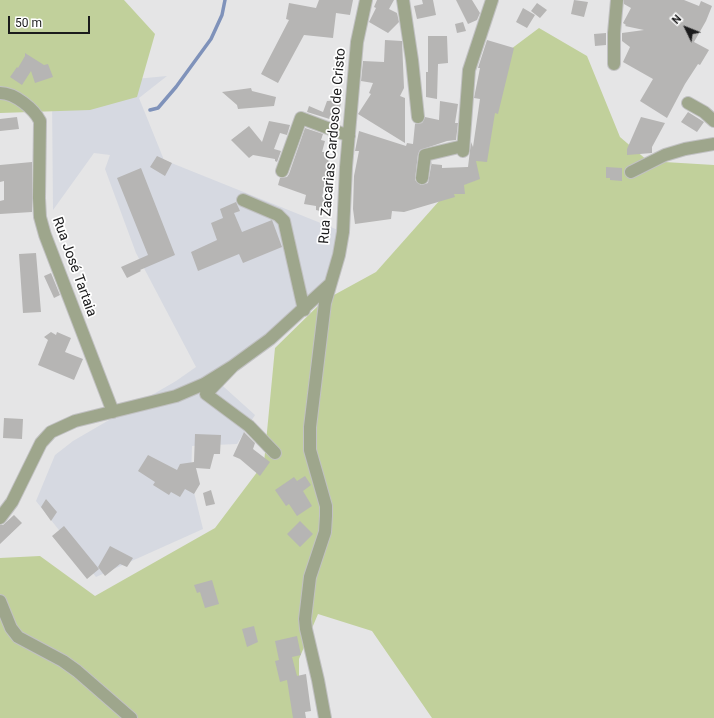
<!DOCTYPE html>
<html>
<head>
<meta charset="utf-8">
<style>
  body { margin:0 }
  #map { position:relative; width:714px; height:718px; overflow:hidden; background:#e5e5e6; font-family:Roboto,sans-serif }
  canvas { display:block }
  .north { position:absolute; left:666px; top:8px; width:40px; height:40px; -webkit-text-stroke:3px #fff; paint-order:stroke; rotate:313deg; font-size:11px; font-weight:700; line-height:16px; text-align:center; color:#1b1b1c }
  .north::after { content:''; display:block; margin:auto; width:14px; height:18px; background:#1b1b1c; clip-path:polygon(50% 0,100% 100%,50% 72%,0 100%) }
  .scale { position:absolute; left:8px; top:16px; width:82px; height:18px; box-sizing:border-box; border:2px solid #1b1b1c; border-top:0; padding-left:5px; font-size:12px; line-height:14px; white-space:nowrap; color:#1b1b1c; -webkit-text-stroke:3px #fff; paint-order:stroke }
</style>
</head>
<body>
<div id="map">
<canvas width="714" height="718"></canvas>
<div class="north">N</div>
<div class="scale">50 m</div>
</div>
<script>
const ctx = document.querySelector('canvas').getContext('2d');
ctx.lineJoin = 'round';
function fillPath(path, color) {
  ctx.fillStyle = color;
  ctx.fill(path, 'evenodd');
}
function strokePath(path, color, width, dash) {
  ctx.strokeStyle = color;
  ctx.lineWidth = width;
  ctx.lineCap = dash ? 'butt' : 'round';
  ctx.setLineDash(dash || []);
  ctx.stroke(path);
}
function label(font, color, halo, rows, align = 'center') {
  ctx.font = font + ' Roboto,sans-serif';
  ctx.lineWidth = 3.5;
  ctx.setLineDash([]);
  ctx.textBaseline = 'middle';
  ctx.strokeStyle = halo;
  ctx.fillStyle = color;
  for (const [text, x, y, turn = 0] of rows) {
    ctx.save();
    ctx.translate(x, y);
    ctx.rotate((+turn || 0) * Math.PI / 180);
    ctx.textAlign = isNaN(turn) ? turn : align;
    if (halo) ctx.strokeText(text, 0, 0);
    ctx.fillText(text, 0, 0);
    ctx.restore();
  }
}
const built = new Path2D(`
  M 167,76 L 139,98 L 164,160 L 343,232 L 330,284 L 214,378 L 255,415 L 237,444 L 192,446 L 191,480 L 203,529 L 96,577 L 36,501 L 55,455 L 73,441 L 176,381 L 196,367 L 136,253 L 105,169 L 110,155 L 94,153 L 53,210 L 52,96 L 93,83 Z`);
const green = new Path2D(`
  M 0,0 L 124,0 L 155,34 L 137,97 L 90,110 L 0,113 Z
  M 539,28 L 587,56 L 620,137 L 648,161 L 714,165 L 714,718 L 432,718 L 372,631 L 318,614 L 299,659 L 299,718 L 0,718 L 0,558 L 40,556 L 95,596 L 215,528 L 264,463 L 275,348 L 323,301 L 376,272 L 472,164 L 511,49 Z`);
const stream = new Path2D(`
  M 150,110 L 158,108 L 176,87 L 211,39 L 222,15 L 225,0`);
const building = new Path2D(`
  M 319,0 L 353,0 L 350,15 L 336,13 L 333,38 L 304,35 L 278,83 L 261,74 L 289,20 L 286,19 L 289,3 L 316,8 Z
  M 377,0 L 394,0 L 389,9 L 397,13 L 399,22 L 388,33 L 369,22 L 376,8 L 374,7 Z
  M 422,0 L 433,0 L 436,15 L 417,19 L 414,6 L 423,4 Z
  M 456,0 L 472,0 L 480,13 L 477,20 L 468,24 Z
  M 574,0 L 588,2 L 584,17 L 571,14 Z
  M 624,0 L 684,0 L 699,6 L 701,1 L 712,6 L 706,21 L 694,42 L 709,50 L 700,65 L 698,64 L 685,84 L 667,118 L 640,101 L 653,79 L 623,62 L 630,47 L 622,41 L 622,33 L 644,30 L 625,26 L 626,25 L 623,23 L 631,8 L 624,4 Z
  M 537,3 L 547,10 L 540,18 L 531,11 Z
  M 523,8 L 535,15 L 527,28 L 516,22 Z
  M 463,22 L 466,31 L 457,33 L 455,24 Z
  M 606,33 L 606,45 L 595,46 L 594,34 Z
  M 428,36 L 447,36 L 448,63 L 438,64 L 437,99 L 426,97 L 426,72 L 428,72 Z
  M 385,40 L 402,41 L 404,88 L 400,96 L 405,98 L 405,143 L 358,114 L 371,94 L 369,93 L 373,83 L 361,81 L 363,61 L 384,62 Z
  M 487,40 L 514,48 L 498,114 L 495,113 L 487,162 L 476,161 L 480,179 L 464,185 L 465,194 L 454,194 L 455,197 L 404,212 L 392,211 L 391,219 L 355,224 L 353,209 L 354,176 L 359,151 L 355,151 L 359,131 L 406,146 L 407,143 L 413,144 L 415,124 L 422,123 L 425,117 L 439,120 L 440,101 L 458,104 L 455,123 L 458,123 L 456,140 L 447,141 L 420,150 L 418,154 L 415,180 L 421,185 L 428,183 L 432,161 L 432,164 L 442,165 L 442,168 L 468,167 L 471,142 L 473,147 L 480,99 L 474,98 L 480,68 L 478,68 Z
  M 25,53 L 44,65 L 48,64 L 53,77 L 35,83 L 31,71 L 22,85 L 10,77 L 17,67 L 18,68 L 25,56 Z
  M 251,88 L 252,91 L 276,97 L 274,106 L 238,109 L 237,105 L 222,92 Z
  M 342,100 L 336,121 L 307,112 L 309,106 L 323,112 L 327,101 Z
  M 688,112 L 704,122 L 697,132 L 681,122 Z
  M 17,117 L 19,129 L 0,131 L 0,119 Z
  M 641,117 L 665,123 L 652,147 L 652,153 L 627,155 L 627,149 Z
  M 269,121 L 290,125 L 287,135 L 280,133 L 274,149 L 281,151 L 277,162 L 275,161 L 275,159 L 253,155 L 249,158 L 231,140 L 249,126 L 262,142 Z
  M 305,128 L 323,134 L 321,140 L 325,141 L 322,152 L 329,152 L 328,171 L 322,197 L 332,199 L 328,213 L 316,210 L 316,206 L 304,204 L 306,195 L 278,185 L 280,178 L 287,177 L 289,174 Z
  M 157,156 L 172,163 L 165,176 L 150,167 Z
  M 32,162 L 32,212 L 0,214 L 0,201 L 4,200 L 4,181 L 0,182 L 0,165 Z
  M 606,167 L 622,168 L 622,181 L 610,180 L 610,178 L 606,178 Z
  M 141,168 L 175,255 L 140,270 L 141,271 L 127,278 L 121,267 L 148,255 L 117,178 Z
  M 236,202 L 240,211 L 234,213 L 242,232 L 272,220 L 282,247 L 243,263 L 239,254 L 198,271 L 191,252 L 217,240 L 211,223 L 223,218 L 220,209 Z
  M 36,253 L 41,312 L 23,313 L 19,254 Z
  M 51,273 L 60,295 L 54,298 L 44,276 Z
  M 51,332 L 56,335 L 57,332 L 71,338 L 65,352 L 83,359 L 74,380 L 38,365 L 48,340 L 44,337 Z
  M 4,418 L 23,419 L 22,439 L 3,438 Z
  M 244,432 L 255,443 L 253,449 L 270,462 L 260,476 L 240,459 L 233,456 Z
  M 195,434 L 221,435 L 220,454 L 214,454 L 210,469 L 196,468 L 200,484 L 194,494 L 185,489 L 180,497 L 171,492 L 169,495 L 153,485 L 155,482 L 138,471 L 148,455 L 177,470 L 180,464 L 194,462 Z
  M 305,476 L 311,485 L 303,491 L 312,506 L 297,516 L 289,504 L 286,506 L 275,490 L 294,477 L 297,481 Z
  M 211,490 L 215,504 L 206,506 L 203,493 Z
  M 46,499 L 57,512 L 51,521 L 41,507 Z
  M 14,515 L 22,523 L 0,544 L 0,525 L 3,525 Z
  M 300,521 L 313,534 L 300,547 L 287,534 Z
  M 64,526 L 99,569 L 87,579 L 52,536 Z
  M 110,546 L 133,558 L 127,567 L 120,564 L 105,576 L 98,567 Z
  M 212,580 L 219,604 L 205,608 L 200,592 L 197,593 L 194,585 Z
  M 254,626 L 258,642 L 247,647 L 242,629 Z
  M 297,636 L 301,655 L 292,657 L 297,676 L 306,674 L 311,711 L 305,712 L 306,718 L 293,718 L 287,680 L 280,682 L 275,661 L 279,660 L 275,641 Z`);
const minor = new Path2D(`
  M 403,0 L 412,60 L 418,117
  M 614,64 L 614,33 L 617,0
  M 0,93 C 15,93 34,109 40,121 L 39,198 L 40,217 L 45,235 L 113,412
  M 688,103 L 704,112 L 714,121
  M 463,151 L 469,70 L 492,0
  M 282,171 L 301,118 L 349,136
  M 631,172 L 665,155 L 685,149 L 714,144
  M 422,178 L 425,155 L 463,146
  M 243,200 L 278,215 L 284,221 L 304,310
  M 275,453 L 249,426 L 206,394 L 233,366 L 270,339 L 329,285
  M 0,518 L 12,502 L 41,443 L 51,432 L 75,421 L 176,396 L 204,384 L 233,366
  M 0,601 L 11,628 L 18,637 L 63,661 L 77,671 L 131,718
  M 325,718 L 318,680 L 306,629 L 305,619 L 310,577 L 325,532 L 326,516 L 326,506 L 310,450 L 310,427 L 325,303 L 339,255 L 343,232 L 346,167 L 357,42 L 366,0`);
const streetNames = [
  ["Rua Zacarias Cardoso de Cristo",333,146,-85],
  ["Rua José Tartaia",74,267,70]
];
fillPath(built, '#d6d9e1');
fillPath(green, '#c1d09b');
strokePath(stream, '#7f92ba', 3.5);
fillPath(building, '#b6b5b4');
strokePath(minor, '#c1c1c2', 14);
strokePath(minor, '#9ea68c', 12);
label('14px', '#1b1b1c', '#fff', streetNames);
</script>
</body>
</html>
